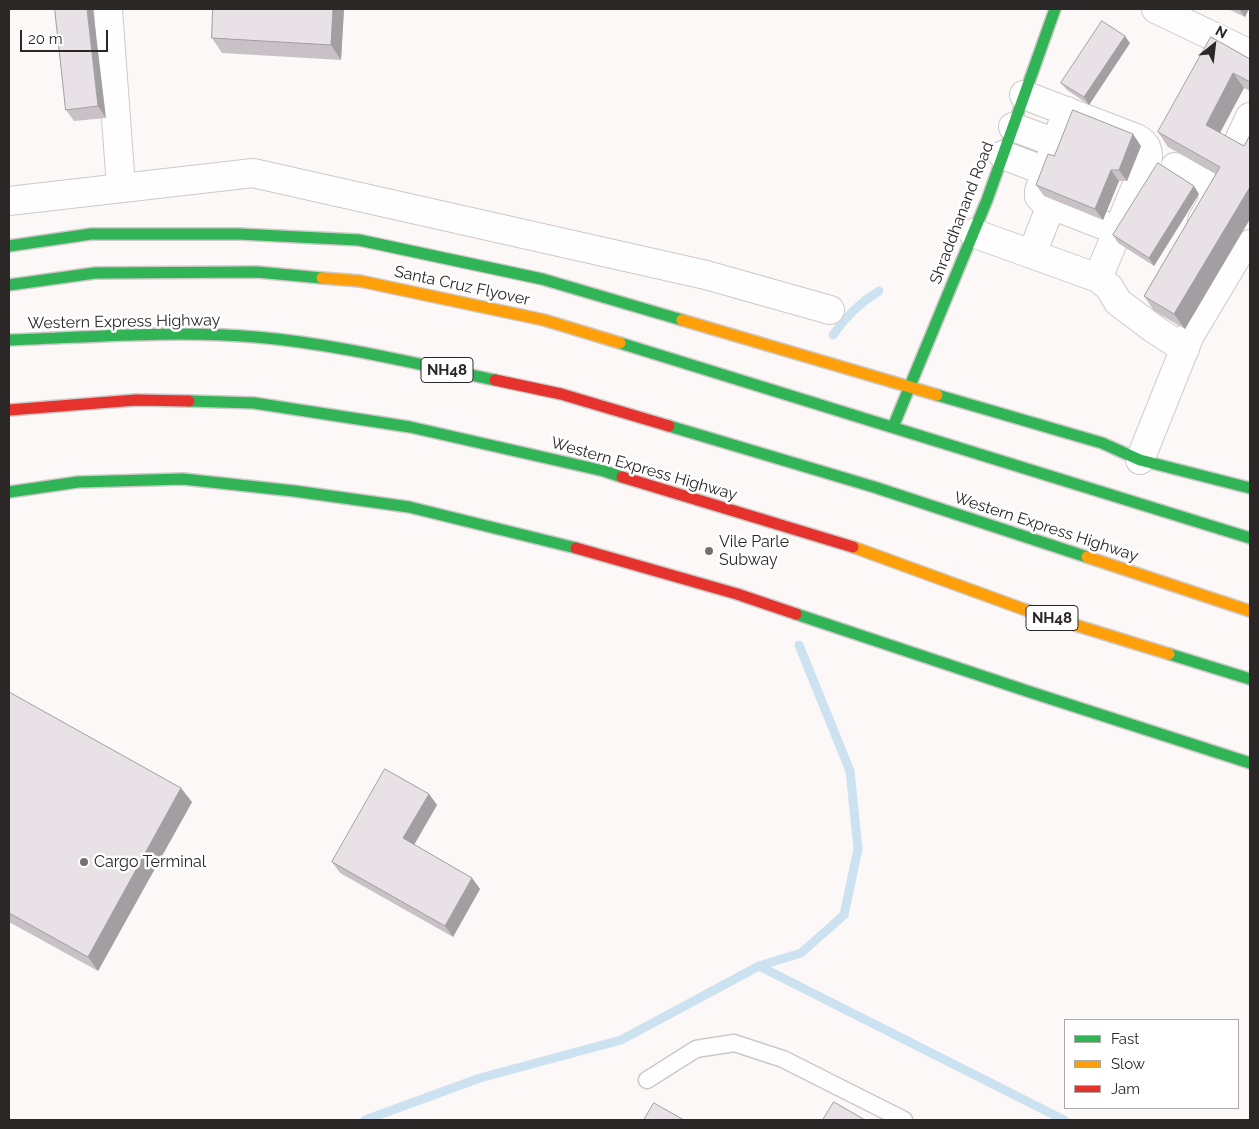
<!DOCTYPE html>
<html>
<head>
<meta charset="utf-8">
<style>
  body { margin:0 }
  #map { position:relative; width:1259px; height:1129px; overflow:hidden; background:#fcf8f7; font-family:Raleway,sans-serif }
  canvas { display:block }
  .frame { position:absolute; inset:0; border:10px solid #2b2726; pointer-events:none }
  .legend { position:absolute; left:1064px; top:1019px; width:175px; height:90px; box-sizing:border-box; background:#fff; border:1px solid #aaa9a8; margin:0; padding:6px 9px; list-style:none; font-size:15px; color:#2b2726 }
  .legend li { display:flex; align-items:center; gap:10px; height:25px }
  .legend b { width:25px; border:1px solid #aaa9a8 }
  .north { position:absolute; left:1189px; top:20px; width:50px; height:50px; -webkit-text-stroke:4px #fff; paint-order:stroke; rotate:29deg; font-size:14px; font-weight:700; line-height:20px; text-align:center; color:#2b2726 }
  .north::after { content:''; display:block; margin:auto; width:18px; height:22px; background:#2b2726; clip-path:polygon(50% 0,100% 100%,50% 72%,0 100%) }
  .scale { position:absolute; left:20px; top:30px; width:88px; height:22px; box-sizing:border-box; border:2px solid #2b2726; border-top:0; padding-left:6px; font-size:15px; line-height:18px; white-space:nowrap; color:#2b2726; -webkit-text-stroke:4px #fff; paint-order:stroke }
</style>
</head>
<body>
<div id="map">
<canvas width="1259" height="1129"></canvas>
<div class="frame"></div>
<ul class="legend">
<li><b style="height:6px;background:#30b455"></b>Fast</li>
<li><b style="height:6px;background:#ff9f0a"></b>Slow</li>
<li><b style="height:6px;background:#e5322d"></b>Jam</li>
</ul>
<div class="north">N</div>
<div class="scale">20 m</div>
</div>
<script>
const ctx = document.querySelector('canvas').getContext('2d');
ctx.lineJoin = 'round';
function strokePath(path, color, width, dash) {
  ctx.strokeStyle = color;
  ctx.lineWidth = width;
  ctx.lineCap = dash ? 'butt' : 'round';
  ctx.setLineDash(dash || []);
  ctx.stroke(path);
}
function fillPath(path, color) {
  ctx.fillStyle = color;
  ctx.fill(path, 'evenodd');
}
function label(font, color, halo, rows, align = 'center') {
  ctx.font = font + ' Raleway,sans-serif';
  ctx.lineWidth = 5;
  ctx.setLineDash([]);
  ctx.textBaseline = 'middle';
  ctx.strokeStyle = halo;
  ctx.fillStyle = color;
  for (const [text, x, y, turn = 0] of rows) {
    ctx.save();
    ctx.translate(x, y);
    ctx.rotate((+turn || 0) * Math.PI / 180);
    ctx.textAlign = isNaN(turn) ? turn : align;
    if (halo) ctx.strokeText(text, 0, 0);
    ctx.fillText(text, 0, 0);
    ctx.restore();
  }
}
const stream = new Path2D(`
  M 833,335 C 845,317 861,302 879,291
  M 759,966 L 1064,1120
  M 365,1120 L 480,1078 L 621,1040 L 759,966 L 801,953 L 844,915 L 858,849 L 850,771 L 799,645`);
const lane = new Path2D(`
  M 647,1080 L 696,1049 L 734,1043 L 783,1059 L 904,1120`);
const street = new Path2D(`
  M 108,9 L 121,187
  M 1156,9 L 1250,54
  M 1024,95 L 1136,138 C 1145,143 1148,147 1148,158 L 1098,278
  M 1067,111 L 1039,191 L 1039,196 L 1044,202 L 1118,231
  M 1013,127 L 1056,143
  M 1240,138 L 1250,117
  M 1003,155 L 1045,171
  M 1175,167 L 1208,186 L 1214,194 L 1212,203 L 1202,220
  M 9,201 L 253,173 L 706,275 L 830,310
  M 973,233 L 1098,278 L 1109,287 L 1118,302 L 1154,329 L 1185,349
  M 1032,254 L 1051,205
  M 1140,460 L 1190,335 L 1239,253 L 1250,244`);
const fast = new Path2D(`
  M 9,246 L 91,234 L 239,234 L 359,240 L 542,279 L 682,320
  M 9,285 L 95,273 L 257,272 L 322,278
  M 9,340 C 91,337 174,330 256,337 C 337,344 416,364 495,380
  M 620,343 L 1250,538
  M 937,395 L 1102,443 L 1140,460 L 1250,488
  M 189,401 L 254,403 L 410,427 L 604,471 L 622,477
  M 669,426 L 874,487 L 1087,557
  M 893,427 L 987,200 L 1055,9
  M 9,492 L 78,482 L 183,479 L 294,491 L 409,507 L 576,548
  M 796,614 L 1030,692 L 1250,763
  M 1169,654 L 1250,679`);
const slow = new Path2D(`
  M 322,278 L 360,281 L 544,320 L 620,343
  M 682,320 L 937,395
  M 853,547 L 1023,609 L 1169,654
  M 1087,557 L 1250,611`);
const jam = new Path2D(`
  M 495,380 L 561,394 L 669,426
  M 9,410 L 136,400 L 189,401
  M 622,477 L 853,547
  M 576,548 L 737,594 L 796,614`);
const wall = new Path2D(`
  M 55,9 L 106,118 L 74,121 L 66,110 Z
  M 213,9 L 344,9 L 341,60 L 222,53 L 212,38 Z
  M 1228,9 L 1249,9 L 1245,17 Z
  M 1130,43 L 1089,105 L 1067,90 L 1061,83 Z
  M 1250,59 L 1250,91 L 1244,88 L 1220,133 L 1244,146 L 1250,135 L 1250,219 L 1185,329 L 1154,311 L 1144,296 L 1216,174 L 1168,147 L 1158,132 Z
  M 1141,146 L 1127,181 L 1119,181 L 1103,220 L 1044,196 L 1036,185 L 1054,156 Z
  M 1199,194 L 1154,266 L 1118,243 L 1113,235 Z
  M 9,692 L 192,802 L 98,971 L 9,922 Z
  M 429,794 L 437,805 L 414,845 L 472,878 L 480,889 L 453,937 L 340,873 L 332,862 Z`);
const shadedWall = new Path2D(`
  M 87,9 L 93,9 L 106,118 L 98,106 Z
  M 333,9 L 344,9 L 341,60 L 331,45 Z
  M 1239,9 L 1249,9 L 1245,17 Z
  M 1125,36 L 1130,43 L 1089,105 L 1084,97 Z
  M 1233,73 L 1244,88 L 1216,140 L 1206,125 Z
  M 1133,134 L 1141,146 L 1127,181 L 1119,170 Z
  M 1111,170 L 1119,181 L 1103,220 L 1095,209 Z
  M 1194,186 L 1199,194 L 1154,266 L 1149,258 Z
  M 1250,187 L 1250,219 L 1185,329 L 1174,314 Z
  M 181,788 L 192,802 L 98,971 L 88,957 Z
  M 429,794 L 437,805 L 411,850 L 403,838 Z
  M 472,878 L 480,889 L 453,937 L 445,926 Z`);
const building = new Path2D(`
  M 55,9 L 87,9 L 98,106 L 66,110 Z
  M 213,9 L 333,9 L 331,45 L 212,38 Z
  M 1102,21 L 1125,36 L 1084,97 L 1061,83 Z
  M 1211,37 L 1250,59 L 1250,82 L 1233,73 L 1206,125 L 1244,146 L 1250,135 L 1250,187 L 1174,314 L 1144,296 L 1220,167 L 1158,132 Z
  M 1073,110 L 1133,134 L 1119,170 L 1111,170 L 1095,209 L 1036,185 L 1048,154 L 1054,156 Z
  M 1158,163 L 1194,186 L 1149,258 L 1113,235 Z
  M 9,692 L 181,788 L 88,957 L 9,913 Z
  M 385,769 L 429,794 L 403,838 L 472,878 L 445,926 L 332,862 Z
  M 834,1102 L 865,1120 L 823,1120 Z
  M 654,1103 L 684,1120 L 644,1120 Z`);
const markers = [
  [709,551,5,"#74706f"],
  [84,862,5,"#74706f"]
];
const shields = [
  [447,370,52],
  [1052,618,52]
];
const shieldNames = [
  ["NH48",447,370],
  ["NH48",1052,618]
];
const streetNames = [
  ["Shraddhanand Road",962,213,-69],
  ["Santa Cruz Flyover",462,286,12],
  ["Western Express Highway",124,322,-1],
  ["Western Express Highway",644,469,16],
  ["Western Express Highway",1046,527,18]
];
const poiNames = [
  ["Vile Parle",719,542],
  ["Subway",719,560],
  ["Cargo Terminal",94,862]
];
strokePath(stream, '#cde2f1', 9);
strokePath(lane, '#cdc9c8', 19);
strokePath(street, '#cdc9c8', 30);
strokePath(fast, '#cdc9c8', 14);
strokePath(slow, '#cdc9c8', 14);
strokePath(jam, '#cdc9c8', 14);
strokePath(lane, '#fffefe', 16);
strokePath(street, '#fffefe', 28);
strokePath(fast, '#30b455', 11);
strokePath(slow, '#ff9f0a', 11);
strokePath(jam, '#e5322d', 11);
fillPath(wall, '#c8c2c6');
fillPath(shadedWall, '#a29ea1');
fillPath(building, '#e8e1e6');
strokePath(building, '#a29ea1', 1);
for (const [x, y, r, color] of markers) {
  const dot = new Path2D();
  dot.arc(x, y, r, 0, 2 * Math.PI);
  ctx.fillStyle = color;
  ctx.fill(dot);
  strokePath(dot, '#fff', 2);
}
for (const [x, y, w] of shields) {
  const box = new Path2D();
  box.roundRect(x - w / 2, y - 12.5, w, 25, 4);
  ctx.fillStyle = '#fff';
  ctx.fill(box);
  strokePath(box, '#2b2726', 1);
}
label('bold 15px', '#2b2726', null, shieldNames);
label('16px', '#2b2726', '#fff', streetNames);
label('16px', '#2b2726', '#fff', poiNames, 'left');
</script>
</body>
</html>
